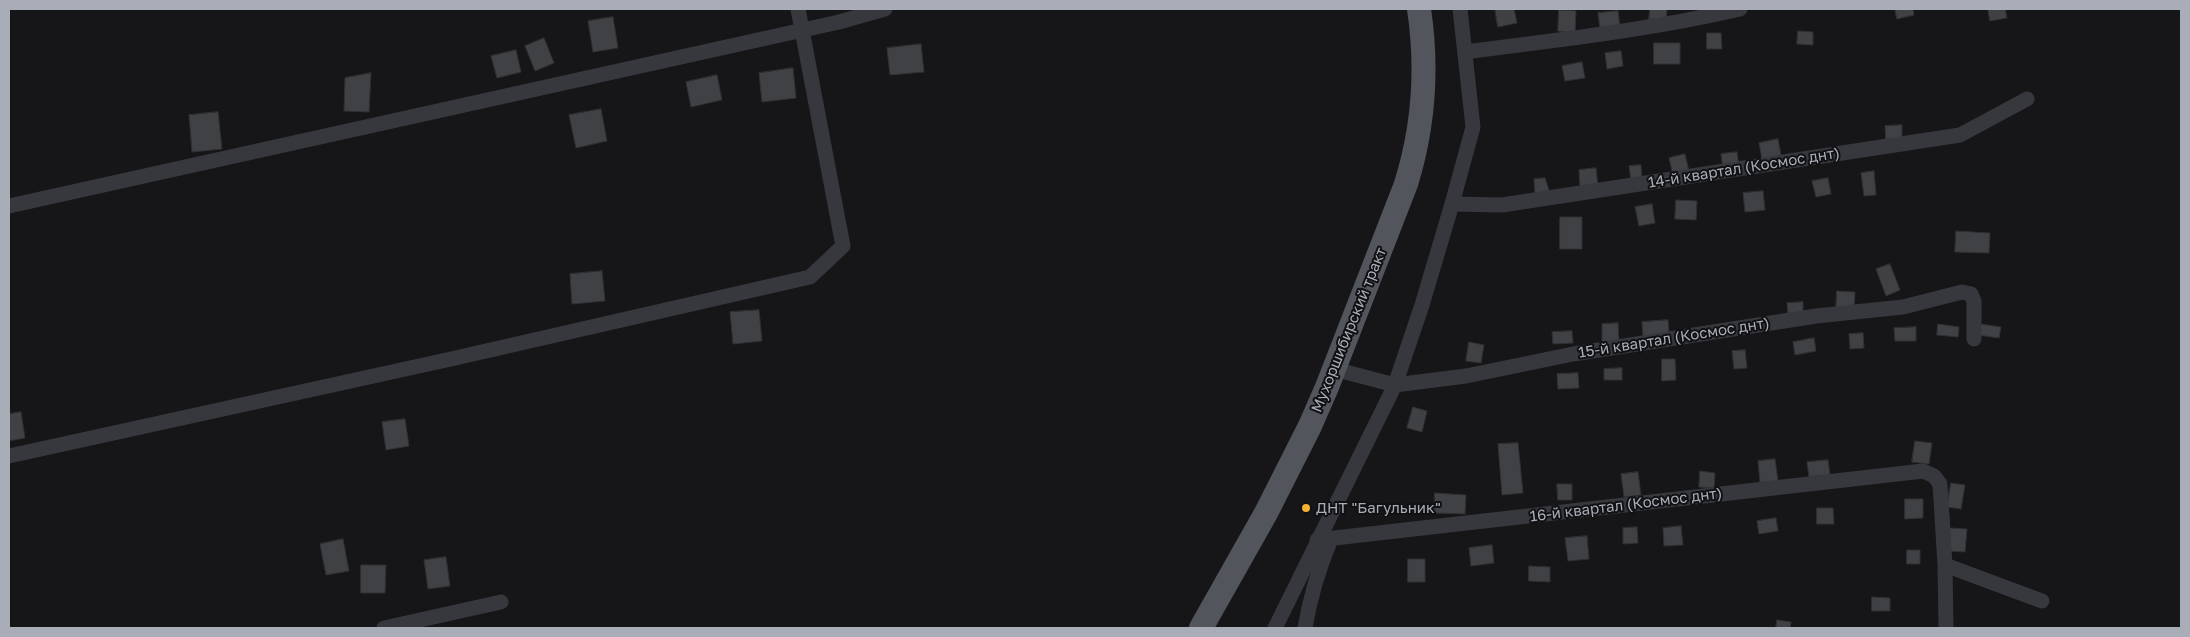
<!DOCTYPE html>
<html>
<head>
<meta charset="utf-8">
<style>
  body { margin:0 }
  #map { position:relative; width:2190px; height:637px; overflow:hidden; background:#161618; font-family:"Golos Text",sans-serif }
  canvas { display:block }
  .frame { position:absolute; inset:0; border:10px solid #a8adb8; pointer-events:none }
</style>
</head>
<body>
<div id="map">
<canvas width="2190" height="637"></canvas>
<div class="frame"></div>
</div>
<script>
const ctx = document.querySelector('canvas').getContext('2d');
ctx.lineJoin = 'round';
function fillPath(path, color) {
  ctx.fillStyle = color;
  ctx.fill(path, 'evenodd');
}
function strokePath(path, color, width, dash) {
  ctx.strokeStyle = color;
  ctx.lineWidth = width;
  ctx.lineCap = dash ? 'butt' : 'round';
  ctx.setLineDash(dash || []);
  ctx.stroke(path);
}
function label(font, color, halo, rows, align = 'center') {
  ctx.font = font + ' "Golos Text",sans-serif';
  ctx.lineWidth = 4;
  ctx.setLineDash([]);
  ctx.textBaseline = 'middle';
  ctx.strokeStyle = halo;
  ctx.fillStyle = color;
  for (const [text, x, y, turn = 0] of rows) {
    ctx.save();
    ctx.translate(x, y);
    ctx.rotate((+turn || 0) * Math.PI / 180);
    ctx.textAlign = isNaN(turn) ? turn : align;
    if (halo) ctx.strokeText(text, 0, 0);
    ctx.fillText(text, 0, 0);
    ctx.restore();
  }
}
const building = new Path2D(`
  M 1495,9 L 1514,9 L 1517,23 L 1498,27 Z
  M 1650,9 L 1667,9 L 1666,20 L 1649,19 Z
  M 1895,9 L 1913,9 L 1914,15 L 1897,19 Z
  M 1988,9 L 2005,9 L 2007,18 L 1990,21 Z
  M 1559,10 L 1576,11 L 1575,33 L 1558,31 Z
  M 1618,11 L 1620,27 L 1600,29 L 1598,13 Z
  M 613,17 L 618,48 L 593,52 L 588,21 Z
  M 1798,31 L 1813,32 L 1813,45 L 1797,44 Z
  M 1707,33 L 1721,33 L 1722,49 L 1707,49 Z
  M 544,38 L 554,63 L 535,71 L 525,46 Z
  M 1654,43 L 1680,43 L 1680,64 L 1654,64 Z
  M 921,44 L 924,72 L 890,75 L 887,48 Z
  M 516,50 L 521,72 L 497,78 L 491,56 Z
  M 1621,51 L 1623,66 L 1607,69 L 1605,53 Z
  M 1582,62 L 1585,78 L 1565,81 L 1562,66 Z
  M 793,68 L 796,98 L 762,102 L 759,73 Z
  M 371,73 L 369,112 L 344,111 L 345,78 Z
  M 717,75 L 722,100 L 691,107 L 686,82 Z
  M 601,109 L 607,141 L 576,148 L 569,115 Z
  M 218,112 L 222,149 L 192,152 L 189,115 Z
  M 1902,125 L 1902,142 L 1886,142 L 1885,126 Z
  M 1778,139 L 1781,155 L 1762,159 L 1759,143 Z
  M 1737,152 L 1739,167 L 1723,169 L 1721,154 Z
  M 1685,154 L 1689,171 L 1673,175 L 1669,158 Z
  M 1641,165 L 1642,179 L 1631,181 L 1629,166 Z
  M 1596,168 L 1598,187 L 1580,188 L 1579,170 Z
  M 1874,171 L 1876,195 L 1864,196 L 1861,173 Z
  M 1545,178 L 1550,193 L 1535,194 L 1534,179 Z
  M 1828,178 L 1831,194 L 1816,197 L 1812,181 Z
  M 1763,191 L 1765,210 L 1745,212 L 1743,193 Z
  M 1676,200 L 1697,201 L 1696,220 L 1675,219 Z
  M 1652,204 L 1655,223 L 1639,226 L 1635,207 Z
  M 1560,217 L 1582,217 L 1582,249 L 1560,249 Z
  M 1956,231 L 1990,233 L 1989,253 L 1955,252 Z
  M 1890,264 L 1900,290 L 1886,296 L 1876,269 Z
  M 602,271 L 605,301 L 572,304 L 570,274 Z
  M 1837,291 L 1855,292 L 1854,309 L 1836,308 Z
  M 1803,302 L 1803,316 L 1788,316 L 1787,303 Z
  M 759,310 L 762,341 L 733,344 L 730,312 Z
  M 1668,320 L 1669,334 L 1643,336 L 1642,322 Z
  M 1618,323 L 1619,342 L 1602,343 L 1602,324 Z
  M 1938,324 L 1959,327 L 1958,337 L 1937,335 Z
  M 1980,324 L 2001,327 L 1999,338 L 1978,335 Z
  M 1916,327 L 1916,341 L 1895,341 L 1894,328 Z
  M 1572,331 L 1573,343 L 1553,344 L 1552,332 Z
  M 1863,333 L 1864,348 L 1850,349 L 1849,334 Z
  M 1814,338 L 1816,351 L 1795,355 L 1793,342 Z
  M 1469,342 L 1484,345 L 1481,363 L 1466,361 Z
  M 1745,350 L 1747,368 L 1734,369 L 1732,351 Z
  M 1662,359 L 1675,359 L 1676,380 L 1662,381 Z
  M 1622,368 L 1622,380 L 1604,380 L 1604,369 Z
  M 1578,373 L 1579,388 L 1558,389 L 1557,374 Z
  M 1413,407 L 1427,411 L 1422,432 L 1407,428 Z
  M 21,412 L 25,438 L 9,441 L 9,414 Z
  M 405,419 L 409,446 L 386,450 L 382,422 Z
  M 1915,441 L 1932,443 L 1929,464 L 1912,462 Z
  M 1518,443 L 1523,493 L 1502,495 L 1498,444 Z
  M 1775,459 L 1778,481 L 1760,483 L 1758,461 Z
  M 1828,460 L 1830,475 L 1809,477 L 1807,462 Z
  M 1700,471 L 1715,473 L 1714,488 L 1699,487 Z
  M 1638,472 L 1641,495 L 1624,497 L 1621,474 Z
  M 1951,483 L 1965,485 L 1961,509 L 1947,507 Z
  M 1557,484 L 1572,484 L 1572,500 L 1558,500 Z
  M 1435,493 L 1466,495 L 1465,514 L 1434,513 Z
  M 1905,499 L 1923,499 L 1923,518 L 1905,519 Z
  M 1817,508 L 1833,508 L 1834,524 L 1817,524 Z
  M 1776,518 L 1778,531 L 1759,534 L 1757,521 Z
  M 1681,526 L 1683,545 L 1664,546 L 1663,528 Z
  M 1637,527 L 1638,543 L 1623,544 L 1623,528 Z
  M 1950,528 L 1967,529 L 1965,552 L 1948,551 Z
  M 1587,536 L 1589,559 L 1568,561 L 1565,538 Z
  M 343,539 L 349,571 L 326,575 L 320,544 Z
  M 1492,545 L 1494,563 L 1471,566 L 1469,548 Z
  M 1907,550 L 1920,550 L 1920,564 L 1907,564 Z
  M 446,557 L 450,586 L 428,589 L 424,560 Z
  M 1408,559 L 1425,559 L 1425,582 L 1408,582 Z
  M 361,565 L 386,565 L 385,593 L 361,593 Z
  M 1529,566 L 1550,567 L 1550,582 L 1529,581 Z
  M 1872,597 L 1890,598 L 1890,611 L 1872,611 Z
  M 1777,620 L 1791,622 L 1790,628 L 1776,628 Z`);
const street = new Path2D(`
  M 1465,52 C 1557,40 1650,30 1740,9
  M 1452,204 L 1502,205 L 1960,135 L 2027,99
  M 9,206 L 839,22 L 885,9
  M 1334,369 L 1395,385 L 1466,376 L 1573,354 L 1816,316 L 1903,307 L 1962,292 L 1971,294 L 1974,301 L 1974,339
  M 9,456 L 451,359 L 810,277 L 843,246 L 798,9
  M 1317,540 L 1923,471 L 1934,476 L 1940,484 L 1945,565 L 1946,628
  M 1945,565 L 2042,601
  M 384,628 L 501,602
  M 1275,628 L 1395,385 L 1422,305 L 1452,204 L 1473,127 L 1460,9
  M 1305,628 C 1310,597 1319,568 1331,539`);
const primary = new Path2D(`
  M 1201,628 L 1266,513 L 1310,426 L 1327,387 L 1406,184 C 1424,126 1428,69 1419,9`);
const markers = [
  [1306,508,5,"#f2b134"]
];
const streetNames = [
  ["14-й квартал (Космос днт)",1744,168,-9],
  ["Мухоршибирский тракт",1349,330,-68],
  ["15-й квартал (Космос днт)",1674,338,-9],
  ["16-й квартал (Космос днт)",1626,505,-7]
];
const poiNames = [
  ["ДНТ \"Багульник\"",1316,508]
];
fillPath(building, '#404145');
strokePath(building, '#303034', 1);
strokePath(street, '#37383d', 15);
strokePath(primary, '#53555c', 24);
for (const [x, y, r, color] of markers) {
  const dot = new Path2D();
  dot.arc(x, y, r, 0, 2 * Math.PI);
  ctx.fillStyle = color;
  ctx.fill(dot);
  strokePath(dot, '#111113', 2);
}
label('15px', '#a8adb8', '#111113', streetNames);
label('15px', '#a8adb8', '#111113', poiNames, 'left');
</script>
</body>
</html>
